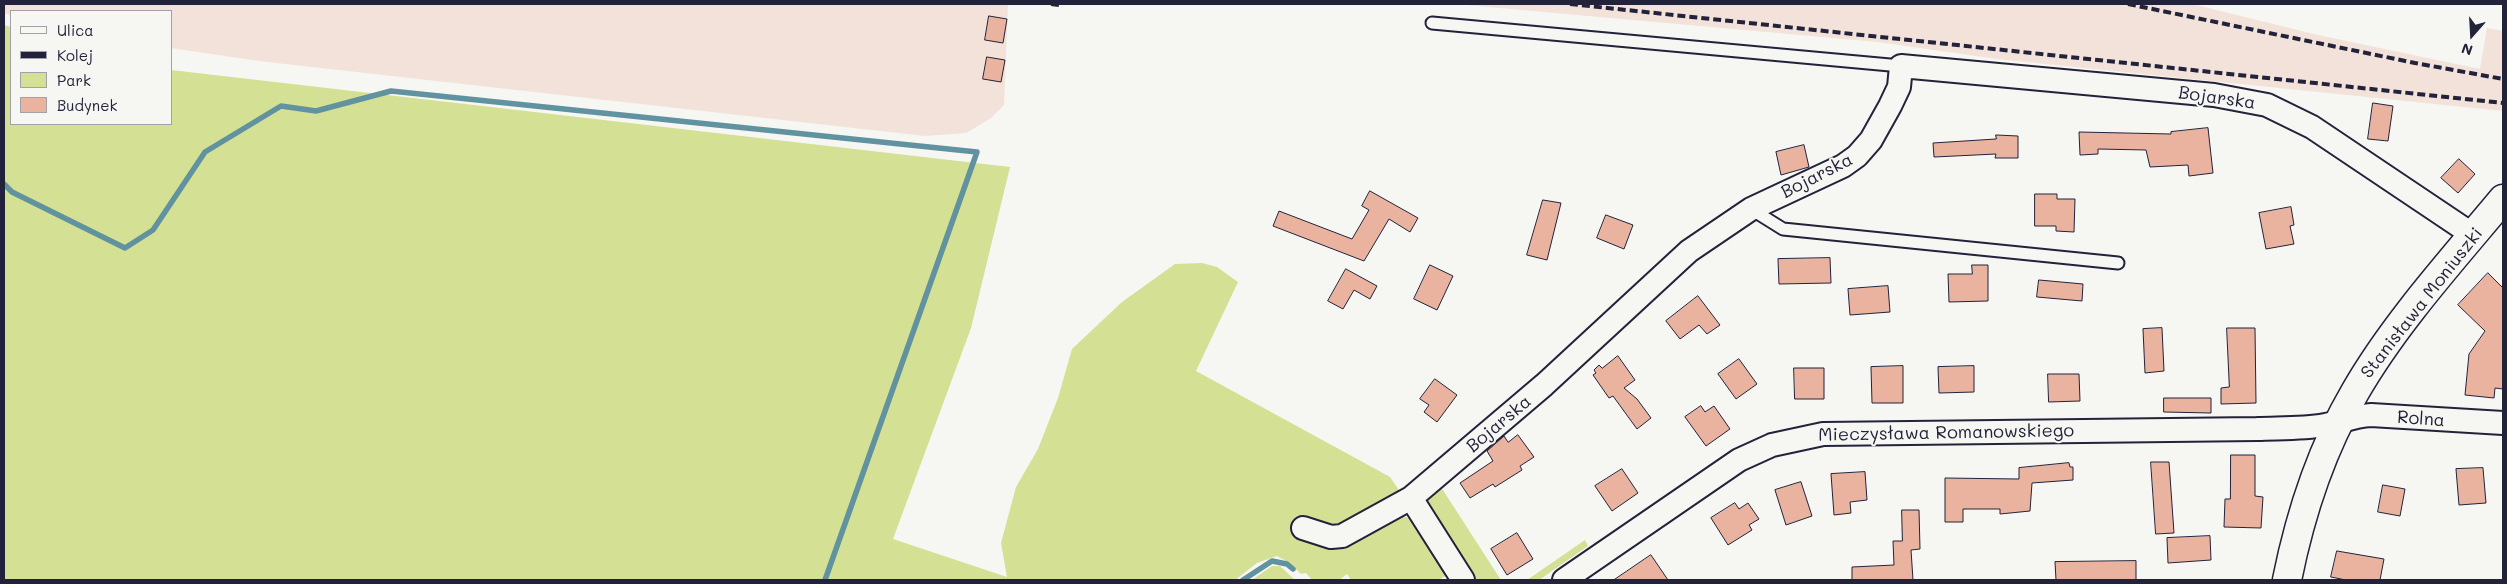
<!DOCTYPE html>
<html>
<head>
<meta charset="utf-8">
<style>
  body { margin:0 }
  #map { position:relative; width:2507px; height:584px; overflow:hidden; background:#f6f6f2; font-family:Mali,sans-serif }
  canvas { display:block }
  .frame { position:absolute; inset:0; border:5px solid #22223b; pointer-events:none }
  .legend { position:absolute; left:10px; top:10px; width:162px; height:115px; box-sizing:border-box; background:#f6f6f2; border:1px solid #a1a1a9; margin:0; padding:6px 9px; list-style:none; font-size:15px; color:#22223b }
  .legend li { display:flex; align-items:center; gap:10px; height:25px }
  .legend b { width:25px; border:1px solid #a1a1a9 }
  .north { position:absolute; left:2447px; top:10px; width:50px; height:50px; -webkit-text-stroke:4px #f6f6f2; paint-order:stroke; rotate:199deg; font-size:14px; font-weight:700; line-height:20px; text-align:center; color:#22223b }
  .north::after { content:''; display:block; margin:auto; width:18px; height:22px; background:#22223b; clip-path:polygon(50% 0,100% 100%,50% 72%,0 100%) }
</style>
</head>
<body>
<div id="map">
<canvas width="2507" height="584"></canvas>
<div class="frame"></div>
<ul class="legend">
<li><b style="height:6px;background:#f6f6f2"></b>Ulica</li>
<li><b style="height:6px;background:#22223b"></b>Kolej</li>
<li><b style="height:14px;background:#d4e093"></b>Park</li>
<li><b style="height:14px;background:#eab39f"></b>Budynek</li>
</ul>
<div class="north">N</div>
</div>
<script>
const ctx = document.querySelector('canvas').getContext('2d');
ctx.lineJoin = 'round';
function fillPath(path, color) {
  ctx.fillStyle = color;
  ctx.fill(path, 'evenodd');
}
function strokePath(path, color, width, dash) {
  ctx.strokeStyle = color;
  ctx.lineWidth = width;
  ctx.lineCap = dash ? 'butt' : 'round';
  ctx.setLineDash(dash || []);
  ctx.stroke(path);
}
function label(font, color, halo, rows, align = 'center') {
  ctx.font = font + ' Mali,sans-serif';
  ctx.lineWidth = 4;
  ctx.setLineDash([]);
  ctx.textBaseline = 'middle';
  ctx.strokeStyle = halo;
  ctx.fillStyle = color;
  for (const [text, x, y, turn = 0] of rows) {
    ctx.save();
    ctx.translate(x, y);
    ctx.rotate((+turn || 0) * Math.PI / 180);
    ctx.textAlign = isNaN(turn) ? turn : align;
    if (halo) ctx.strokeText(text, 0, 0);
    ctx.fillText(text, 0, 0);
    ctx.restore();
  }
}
const built = new Path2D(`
  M 4,4 L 1008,4 L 1004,105 L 991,118 L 966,133 L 925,136 L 259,61 L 171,48 L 171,11 L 11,11 L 11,15 L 4,13 Z
  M 1455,4 L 2192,4 L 2318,35 L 2480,69 L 2487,28 L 2503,31 L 2503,111 L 1997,59 L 1878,42 Z`);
const green = new Path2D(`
  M 4,25 L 11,27 L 11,124 L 171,124 L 171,70 L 1010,167 L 971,328 L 893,539 L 1007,577 L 1001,543 L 1016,487 L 1038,449 L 1058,398 L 1072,349 L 1122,302 L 1175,264 L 1202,263 L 1217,267 L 1238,282 L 1196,371 L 1390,477 L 1403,496 L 1364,519 L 1305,535 L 1391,516 L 1406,517 L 1426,530 L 1451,572 L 1439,580 L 1351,580 L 1347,574 L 1339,580 L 1312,580 L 1306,573 L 1301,574 L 1291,564 L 1277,556 L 1257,563 L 1235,580 L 4,580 Z
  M 1439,484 L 1501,580 L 1474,580 L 1428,508 L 1425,497 Z
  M 1585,540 L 1588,546 L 1539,580 L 1527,580 Z
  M 1272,566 L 1280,566 L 1295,580 L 1252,580 Z`);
const stream = new Path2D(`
  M 4,184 L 12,192 L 125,248 L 153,230 L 205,152 L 281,106 L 316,111 L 391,91 L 977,152 L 825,580
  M 1243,580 L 1272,561 L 1287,564 L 1293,569`);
const building = new Path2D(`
  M 989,16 L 1007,19 L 1003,43 L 985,40 Z
  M 987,57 L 1005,60 L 1001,82 L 983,79 Z
  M 2373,103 L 2393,106 L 2388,141 L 2368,139 Z
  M 2208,128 L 2213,173 L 2189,176 L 2188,165 L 2150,167 L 2146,150 L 2098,149 L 2098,154 L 2080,155 L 2079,132 L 2171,134 L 2171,132 Z
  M 1996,135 L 2018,136 L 2018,158 L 1995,158 L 1996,154 L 1934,157 L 1933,143 L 1996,139 Z
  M 1804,145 L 1809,167 L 1781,175 L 1776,152 Z
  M 2459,159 L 2475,174 L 2458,193 L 2441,178 Z
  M 1370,191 L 1418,218 L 1410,232 L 1389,219 L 1364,261 L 1273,226 L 1279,211 L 1352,239 L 1369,210 L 1362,206 Z
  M 2035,194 L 2057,194 L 2057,199 L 2075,199 L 2074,232 L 2056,231 L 2056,226 L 2035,226 Z
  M 1543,200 L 1561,203 L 1547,260 L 1527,255 Z
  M 2291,207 L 2294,225 L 2290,226 L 2294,244 L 2266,249 L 2259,213 Z
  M 1606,215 L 1633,225 L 1624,249 L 1597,238 Z
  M 1830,258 L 1831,283 L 1779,284 L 1778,259 Z
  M 1430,265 L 1453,276 L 1437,310 L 1414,299 Z
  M 1972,265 L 1988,265 L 1988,301 L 1949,302 L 1948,274 L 1972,274 Z
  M 1346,269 L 1377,286 L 1370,299 L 1354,290 L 1343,309 L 1328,301 Z
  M 2488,273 L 2503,288 L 2503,389 L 2495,388 L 2494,398 L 2465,395 L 2469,354 L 2485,331 L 2458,305 Z
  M 2039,280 L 2083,284 L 2082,301 L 2037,297 Z
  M 1888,286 L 1890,312 L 1850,315 L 1848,289 Z
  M 1698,296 L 1720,325 L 1707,334 L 1699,325 L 1680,339 L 1666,321 Z
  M 2162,328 L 2164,371 L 2145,373 L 2143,329 Z
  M 2227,328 L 2255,328 L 2256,403 L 2221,404 L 2221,388 L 2229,387 Z
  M 1618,356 L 1635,380 L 1624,388 L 1637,399 L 1651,418 L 1637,429 L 1613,396 L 1609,398 L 1593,375 L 1596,373 L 1594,370 L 1599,365 L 1602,368 Z
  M 1739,359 L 1757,384 L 1736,399 L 1718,374 Z
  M 1903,366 L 1903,403 L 1872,403 L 1871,367 Z
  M 1974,366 L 1974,392 L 1939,393 L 1938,367 Z
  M 1794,368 L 1824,368 L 1824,399 L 1795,399 Z
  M 2048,374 L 2079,374 L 2080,401 L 2049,402 Z
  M 1435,379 L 1457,395 L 1437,422 L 1424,412 L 1429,405 L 1420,399 Z
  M 2164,398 L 2211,398 L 2211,413 L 2164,412 Z
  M 1701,406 L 1705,412 L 1714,406 L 1730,429 L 1706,446 L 1685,417 Z
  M 1518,435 L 1534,457 L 1520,466 L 1522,470 L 1495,487 L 1493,484 L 1470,498 L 1460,483 L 1493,461 L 1487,451 L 1504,436 L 1508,442 Z
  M 2231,455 L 2255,455 L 2255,496 L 2263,497 L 2261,528 L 2224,527 L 2225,499 L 2230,499 Z
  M 2151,462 L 2169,462 L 2174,533 L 2156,534 Z
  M 2069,463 L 2070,467 L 2073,467 L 2073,480 L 2032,483 L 2030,511 L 2000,514 L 2000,509 L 1963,509 L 1963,522 L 1945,522 L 1945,478 L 2019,479 L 2019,468 Z
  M 2483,468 L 2486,503 L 2459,505 L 2456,469 Z
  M 1622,469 L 1638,493 L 1612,511 L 1595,486 Z
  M 1865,472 L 1867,500 L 1850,502 L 1851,513 L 1834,515 L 1831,474 Z
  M 1801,482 L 1812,516 L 1786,525 L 1775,490 Z
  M 2383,485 L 2405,489 L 2400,516 L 2378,512 Z
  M 1735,503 L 1739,509 L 1748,503 L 1759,519 L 1749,525 L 1752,530 L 1728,545 L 1711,518 Z
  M 1902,510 L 1919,510 L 1920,549 L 1911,550 L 1913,580 L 1852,580 L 1852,567 L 1894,565 L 1893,541 L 1902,541 Z
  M 1517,533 L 1533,559 L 1507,575 L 1491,549 Z
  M 2210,536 L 2211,560 L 2168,563 L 2167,538 Z
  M 2337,551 L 2384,559 L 2380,580 L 2346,580 L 2331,577 Z
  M 1651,555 L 1668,580 L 1614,580 Z
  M 2136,561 L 2136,580 L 2056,580 L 2055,562 Z`);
const lane = new Path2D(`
  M 1432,23 L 1901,66
  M 1751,209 L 1783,229 L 2118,263`);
const street = new Path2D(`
  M 1411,498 L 1463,580
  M 1303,528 L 1331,537 L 1342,536 L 1411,498 L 1544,385 L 1689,251 L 1751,209 L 1843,166 L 1857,156 L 1871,140 L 1890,106 L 1899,87 L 1901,66 L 2214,95 L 2267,105 L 2312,127 L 2473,235
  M 1564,580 L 1739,460 L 1772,445 L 1823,434 L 2257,429 C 2280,428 2303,429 2325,425 C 2341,422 2353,416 2371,415 L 2503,423`);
const secondary = new Path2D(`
  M 2287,580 C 2300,515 2321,450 2355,392 C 2394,324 2453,259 2503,199`);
const rail = new Path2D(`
  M 1051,4 L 1059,5
  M 1570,4 L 2503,103
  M 2128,4 L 2415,63 L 2503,79`);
const streetNames = [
  ["Bojarska",2217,98,8],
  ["Bojarska",1817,176,-27],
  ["Stanisława Moniuszki",2422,303,-52],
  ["Rolna",2421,419,4],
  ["Bojarska",1499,424,-40],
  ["Mieczysława Romanowskiego",1946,433,-1]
];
fillPath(built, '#f2e2d9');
fillPath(green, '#d4e093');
strokePath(stream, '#6192a0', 5.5);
fillPath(building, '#eab39f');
strokePath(building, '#22223b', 1);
strokePath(lane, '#22223b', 15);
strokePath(street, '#22223b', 26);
strokePath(secondary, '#22223b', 31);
strokePath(lane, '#f6f6f2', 11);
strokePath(street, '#f6f6f2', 22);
strokePath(secondary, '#f6f6f2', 28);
strokePath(rail, '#22223b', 4, [8, 4]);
label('18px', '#22223b', '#f6f6f2', streetNames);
</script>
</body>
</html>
